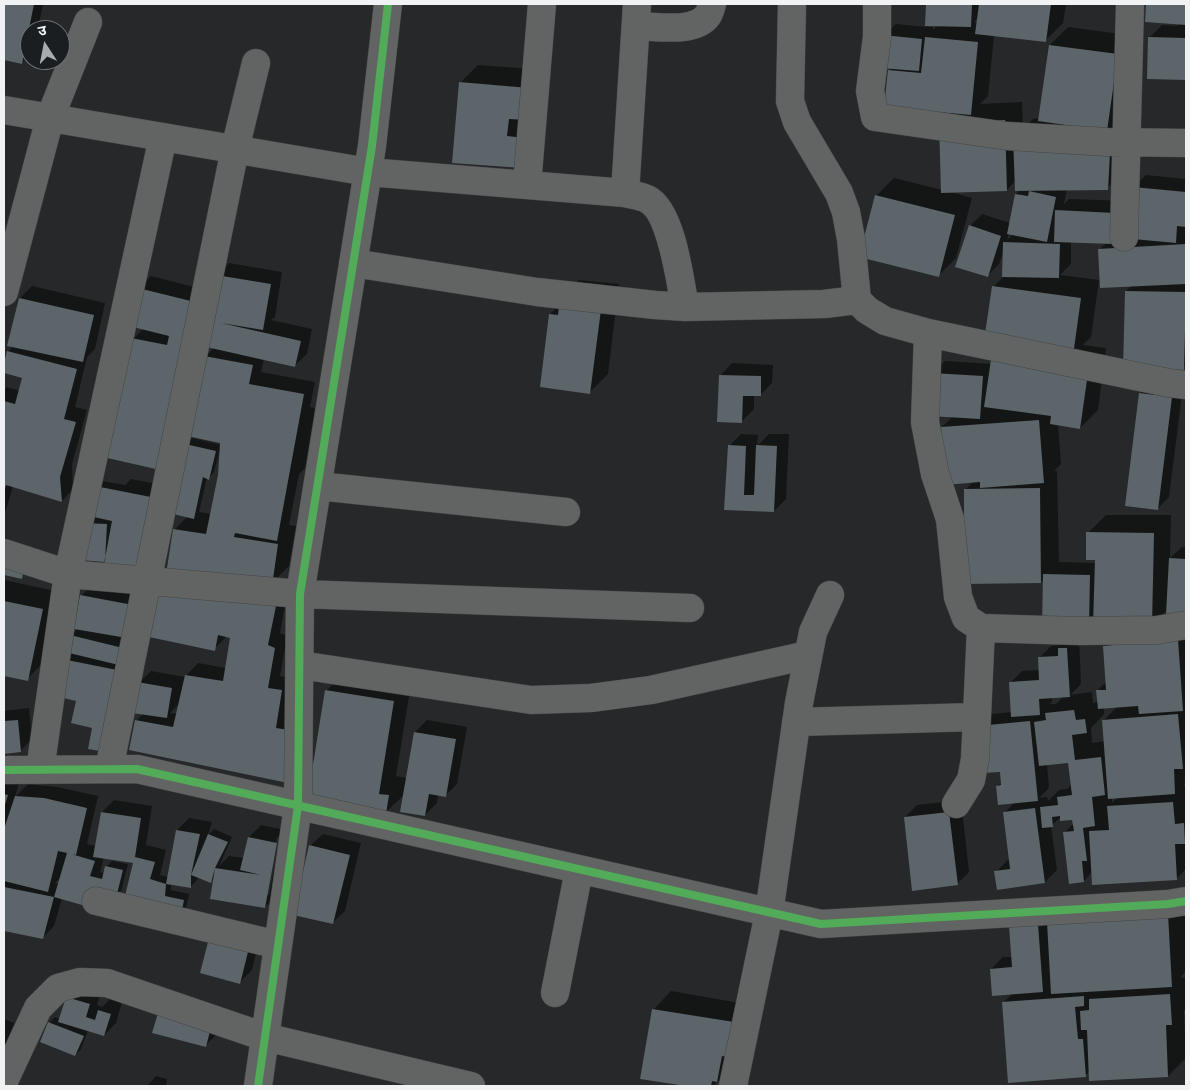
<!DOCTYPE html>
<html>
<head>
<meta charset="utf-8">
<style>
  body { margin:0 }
  #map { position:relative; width:1190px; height:1090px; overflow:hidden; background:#262829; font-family:Figtree,"Noto Sans Devanagari",sans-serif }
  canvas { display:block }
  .frame { position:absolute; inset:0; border:5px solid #f0f2f4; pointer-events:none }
  .north { position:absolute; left:20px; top:20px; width:50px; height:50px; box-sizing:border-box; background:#1b1e21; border:1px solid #707375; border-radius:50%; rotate:349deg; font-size:14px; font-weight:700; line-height:20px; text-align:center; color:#f0f2f4 }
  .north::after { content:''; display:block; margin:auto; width:18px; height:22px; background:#a9abad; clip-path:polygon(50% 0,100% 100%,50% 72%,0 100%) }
</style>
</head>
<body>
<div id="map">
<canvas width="1190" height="1090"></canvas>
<div class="frame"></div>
<div class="north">उ</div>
</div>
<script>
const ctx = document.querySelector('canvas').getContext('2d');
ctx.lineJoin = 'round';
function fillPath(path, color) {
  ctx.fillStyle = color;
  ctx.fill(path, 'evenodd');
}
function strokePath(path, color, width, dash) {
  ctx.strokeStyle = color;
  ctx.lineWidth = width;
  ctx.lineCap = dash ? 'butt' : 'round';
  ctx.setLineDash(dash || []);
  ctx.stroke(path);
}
const shadow = new Path2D(`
  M 4,4 L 43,4 L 38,30 L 30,30 L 30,54 L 22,63 L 4,59 Z
  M 927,4 L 1066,4 L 1063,23 L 1045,41 L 994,35 L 988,96 L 980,104 L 1022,102 L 1023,128 L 1033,119 L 1040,118 L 1050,45 L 1068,27 L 1135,36 L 1125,170 L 1107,188 L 1067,189 L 1064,204 L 1069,199 L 1127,201 L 1134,187 L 1146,175 L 1186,179 L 1186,365 L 1183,368 L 1126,291 L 1132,285 L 1099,250 L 1107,242 L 1071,241 L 1071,264 L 1060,275 L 1099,280 L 1091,337 L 1083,345 L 1106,348 L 1098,410 L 1080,428 L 1058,424 L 1061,464 L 1054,471 L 1057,471 L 1059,562 L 1096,563 L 1088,533 L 1106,515 L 1171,515 L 1170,558 L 1182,547 L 1186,547 L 1186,614 L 1168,609 L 1151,626 L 1186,623 L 1186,782 L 1183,785 L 1186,785 L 1186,869 L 1176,879 L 1092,872 L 1084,881 L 1070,883 L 1064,833 L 1074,823 L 1073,818 L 1061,817 L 1051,826 L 1057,870 L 1045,882 L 998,888 L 996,872 L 1008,860 L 1010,859 L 1004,813 L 1015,802 L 997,786 L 1002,782 L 1001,771 L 980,726 L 992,714 L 1012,712 L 1010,683 L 1022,671 L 1040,670 L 1039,658 L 1051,646 L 1063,645 L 1071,637 L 1079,637 L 1081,684 L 1070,695 L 1092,692 L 1093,703 L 1098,702 L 1098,690 L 1106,682 L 1104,646 L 1122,628 L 1088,626 L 1044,578 L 1041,582 L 965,490 L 974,481 L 942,427 L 953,416 L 933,373 L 945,361 L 991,364 L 993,287 L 1004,276 L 1004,250 L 999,264 L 987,276 L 970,226 L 982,214 L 1010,223 L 1016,194 L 1021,189 L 1016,180 L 1007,190 L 951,192 L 972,198 L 956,258 L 938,276 L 876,196 L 894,178 L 942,190 L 940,123 L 950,112 L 889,71 L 892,68 L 884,36 L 896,24 L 927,27 ZM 979,17 L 978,23 L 974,22 ZM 928,25 L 938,25 L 933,30 L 933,27 L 928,27 ZM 1009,233 L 1013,234 L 1007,240 ZM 1064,696 L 1056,704 L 1049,704 L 1052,702 L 1052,697 ZM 1118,706 L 1103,721 L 1105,741 L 1092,743 L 1091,728 L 1104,714 L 1104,707 ZM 1069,761 L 1072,784 L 1067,789 L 1059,790 L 1048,801 L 1047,797 L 1039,798 L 1049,788 L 1047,764 ZM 1112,798 L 1117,798 L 1112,803 Z
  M 1148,4 L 1186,4 L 1186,79 L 1148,78 L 1150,37 L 1162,25 L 1178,26 L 1178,23 L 1146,21 Z
  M 478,65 L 547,70 L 522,167 L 460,83 Z
  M 229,263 L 282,272 L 275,317 L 271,320 L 312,329 L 307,354 L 294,366 L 264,359 L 261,372 L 315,382 L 310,407 L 315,408 L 305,468 L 299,474 L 289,525 L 296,526 L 289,566 L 271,584 L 175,529 L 188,516 L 186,444 L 192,438 L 221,445 L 205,357 L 214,348 L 217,275 ZM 219,452 L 220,453 L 219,475 L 211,514 L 199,512 L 207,477 L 209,478 L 214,472 Z
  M 151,276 L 206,290 L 160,468 L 133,339 L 143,329 L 139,288 Z
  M 579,280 L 619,284 L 608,374 L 590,392 L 550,314 L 560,304 L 561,298 Z
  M 32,286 L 105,303 L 95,349 L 87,357 L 75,407 L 87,410 L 72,464 L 73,489 L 62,501 L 13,486 L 6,510 L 4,513 L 4,390 L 7,387 L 20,391 L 24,377 L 4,372 L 4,369 L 8,352 L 13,346 L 20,298 Z
  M 732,363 L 773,365 L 772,383 L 760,395 L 754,395 L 754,409 L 742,421 L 720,376 Z
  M 1152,382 L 1183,386 L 1169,497 L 1157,509 L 1140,394 Z
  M 741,434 L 758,435 L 757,446 L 769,434 L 789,434 L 786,499 L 774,511 L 726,509 L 729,446 Z
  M 131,479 L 168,486 L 106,561 L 81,559 L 102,481 L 125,485 Z
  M 4,580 L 60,592 L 45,661 L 27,679 L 4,674 Z
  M 93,584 L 145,593 L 94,727 L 77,700 L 56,695 L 71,635 L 78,628 L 81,596 Z
  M 287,594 L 280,633 L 287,636 L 280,676 L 293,679 L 299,769 L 136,721 L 144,713 L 139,683 L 151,671 L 185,677 L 198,663 L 226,668 L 231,637 L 227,636 L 214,649 L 150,636 ZM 180,703 L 177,714 L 170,713 Z
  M 344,673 L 411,684 L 396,776 L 407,778 L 415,732 L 427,720 L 467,727 L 457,784 L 445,796 L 438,795 L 437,803 L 425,815 L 405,794 L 385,813 L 326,691 Z
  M 29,708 L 32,739 L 20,751 L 4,752 L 4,711 Z
  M 4,780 L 19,783 L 15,797 L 28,784 L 57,787 L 98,796 L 87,844 L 96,846 L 102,812 L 114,800 L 152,806 L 146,845 L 166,850 L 160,875 L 168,877 L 177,830 L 189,818 L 212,822 L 208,835 L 214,829 L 232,837 L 219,866 L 229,856 L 244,858 L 249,837 L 261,825 L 289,831 L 277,895 L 265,907 L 215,877 L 210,882 L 200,877 L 190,887 L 171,883 L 171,890 L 189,894 L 186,908 L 180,914 L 135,862 L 104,857 L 100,872 L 104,873 L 106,867 L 112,861 L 128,864 L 121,891 L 116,897 L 93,892 L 82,904 L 62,898 L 54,926 L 42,938 L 4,929 ZM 277,837 L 280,837 L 269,895 L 266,895 ZM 61,877 L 59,884 L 55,883 Z
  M 961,800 L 969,872 L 957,884 L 905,817 L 917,805 Z
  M 323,834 L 361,843 L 345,911 L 332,923 L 310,846 Z
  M 1186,905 L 1186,971 L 1180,978 L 1186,977 L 1186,1008 L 1184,1011 L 1186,1058 L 1168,1076 L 1090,1071 L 1085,1076 L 1003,1003 L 1013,993 L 991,969 L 1003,957 L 1013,957 L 1010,927 Z
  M 259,940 L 252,970 L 240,982 L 209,942 Z
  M 671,991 L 751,1005 L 728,1071 L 713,1086 L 694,1086 L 642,1078 L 654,1009 Z
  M 101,992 L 97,1005 L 102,1007 L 111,998 L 122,1002 L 116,1023 L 104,1035 L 88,1030 L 81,1049 L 75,1055 L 49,1023 L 55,1017 L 60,1019 L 67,997 Z
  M 159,1013 L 217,1034 L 205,1046 Z
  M 4,1019 L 14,1023 L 4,1049 Z
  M 156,1076 L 167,1079 L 166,1086 L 147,1086 Z`);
const building = new Path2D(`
  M 4,4 L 34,4 L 22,64 L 4,60 Z
  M 926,4 L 972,4 L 971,27 L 925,26 Z
  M 979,4 L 1051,4 L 1046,42 L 975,34 Z
  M 1146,4 L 1186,4 L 1186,25 L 1145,22 Z
  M 883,35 L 922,39 L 919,71 L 880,68 Z
  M 925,37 L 978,42 L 971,115 L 884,107 L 888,70 L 921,73 Z
  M 1148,37 L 1186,38 L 1186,80 L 1147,79 Z
  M 1049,45 L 1118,54 L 1107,131 L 1038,121 Z
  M 459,82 L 529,88 L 527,120 L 509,119 L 507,136 L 525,138 L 522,168 L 452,163 Z
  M 1005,120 L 1007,191 L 941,193 L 939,122 Z
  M 1111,134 L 1108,190 L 1015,191 L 1013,136 Z
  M 1133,187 L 1186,192 L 1186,227 L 1177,226 L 1176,243 L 1133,239 Z
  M 1029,191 L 1056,197 L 1047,242 L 1007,234 L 1015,194 L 1028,196 Z
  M 875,195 L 955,215 L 939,277 L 859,257 Z
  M 1055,210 L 1115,213 L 1114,244 L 1054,242 Z
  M 969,225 L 1001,236 L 988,277 L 955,267 Z
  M 1003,242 L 1060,244 L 1059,278 L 1002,277 Z
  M 1186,244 L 1186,284 L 1100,288 L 1098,249 Z
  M 216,275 L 271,284 L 263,330 L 221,323 L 301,341 L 295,367 L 202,346 Z
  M 992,286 L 1081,298 L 1073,356 L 984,341 Z
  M 138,288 L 195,302 L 160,470 L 103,457 L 131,338 L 167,345 L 169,336 L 129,326 Z
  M 1125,291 L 1186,292 L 1184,370 L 1123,368 Z
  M 560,297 L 602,302 L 590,394 L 540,387 L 549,314 L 558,315 Z
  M 19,298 L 94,315 L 83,362 L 7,346 Z
  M 7,351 L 77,369 L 64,419 L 76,422 L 60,477 L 62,502 L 6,485 L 4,491 L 4,401 L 15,404 L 22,378 L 4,373 L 4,363 Z
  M 992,353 L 1089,366 L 1080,429 L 1050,424 L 1051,416 L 984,407 Z
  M 204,356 L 253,365 L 249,384 L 304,394 L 277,541 L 235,533 L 234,537 L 278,544 L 272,586 L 167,568 L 173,529 L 206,534 L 218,475 L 220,443 L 187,436 Z
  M 932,373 L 983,376 L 980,419 L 929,416 Z
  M 719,375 L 761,376 L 761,396 L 743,396 L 742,423 L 717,422 Z
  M 1139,393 L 1172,397 L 1158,510 L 1125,506 Z
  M 1039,420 L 1044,483 L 980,488 L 980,482 L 945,485 L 941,427 Z
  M 185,444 L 216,451 L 209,480 L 203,477 L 194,519 L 173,514 Z
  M 728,445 L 746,446 L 744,495 L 754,495 L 756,445 L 777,446 L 774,512 L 724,510 Z
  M 95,486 L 156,498 L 144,575 L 103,569 L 112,521 L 89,516 Z
  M 1040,488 L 1041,583 L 964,584 L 964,489 Z
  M 83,523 L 107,524 L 105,562 L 80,560 Z
  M 1086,532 L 1154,533 L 1152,626 L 1093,625 L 1095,560 L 1086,560 Z
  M 4,558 L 25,563 L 22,579 L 4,575 Z
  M 1169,558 L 1186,559 L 1186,615 L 1166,614 Z
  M 1043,574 L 1090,575 L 1089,627 L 1042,627 Z
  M 155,586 L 276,606 L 268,645 L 275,648 L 268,688 L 282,690 L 276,728 L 296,731 L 288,783 L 129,750 L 135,720 L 173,727 L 185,675 L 223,681 L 230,638 L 218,635 L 215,651 L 149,637 Z
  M 80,595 L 133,605 L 127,638 L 74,629 Z
  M 4,601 L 43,609 L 28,681 L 4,676 Z
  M 70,635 L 127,649 L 123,666 L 65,652 Z
  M 1178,639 L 1183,711 L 1139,714 L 1138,706 L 1098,709 L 1096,690 L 1106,690 L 1103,646 Z
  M 1058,648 L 1067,648 L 1070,697 L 1039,699 L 1040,715 L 1011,717 L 1009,682 L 1039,680 L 1038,657 L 1058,656 Z
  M 62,659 L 122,671 L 106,752 L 88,749 L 92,728 L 71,723 L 76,701 L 55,696 Z
  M 137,682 L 172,688 L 167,718 L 132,713 Z
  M 325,690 L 394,701 L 379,794 L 389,795 L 386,814 L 307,802 Z
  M 1074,710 L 1076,720 L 1085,719 L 1087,733 L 1072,735 L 1075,760 L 1101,757 L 1105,795 L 1092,797 L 1095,826 L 1083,828 L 1087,861 L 1082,861 L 1084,882 L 1069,884 L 1063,832 L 1074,831 L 1072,820 L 1060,821 L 1060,816 L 1052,817 L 1053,827 L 1042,828 L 1040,807 L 1058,805 L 1057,797 L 1072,795 L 1068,763 L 1039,766 L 1034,722 L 1046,720 L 1045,713 Z
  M 1178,714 L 1183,769 L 1174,769 L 1175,794 L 1108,799 L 1102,720 Z
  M 18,720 L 21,752 L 4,754 L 4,721 Z
  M 1030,721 L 1038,801 L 998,805 L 996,786 L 1001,785 L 1000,772 L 983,773 L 978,726 Z
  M 414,732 L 456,739 L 446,797 L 429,794 L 425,816 L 400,812 Z
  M 4,794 L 8,795 L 4,808 Z
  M 15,796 L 44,798 L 87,808 L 76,855 L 71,854 L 95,861 L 90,876 L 102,879 L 105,866 L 123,870 L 116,898 L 86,892 L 82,905 L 54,897 L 43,939 L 4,931 L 4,887 L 54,897 L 67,853 L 58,851 L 48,892 L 4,881 L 4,829 Z
  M 1173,802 L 1175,824 L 1184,823 L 1185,844 L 1175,844 L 1177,880 L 1092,885 L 1089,831 L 1109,830 L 1107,806 Z
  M 1035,808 L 1045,883 L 997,890 L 994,871 L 1010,869 L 1003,812 Z
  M 101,812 L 141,818 L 135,857 L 155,862 L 150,879 L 166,884 L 176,830 L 200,834 L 191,875 L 208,834 L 228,842 L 215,868 L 211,883 L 191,875 L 191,888 L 166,884 L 165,896 L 184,900 L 181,915 L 123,904 L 133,863 L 93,857 Z
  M 949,812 L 958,885 L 912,891 L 904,817 Z
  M 248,837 L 277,843 L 265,908 L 210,899 L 215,868 L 261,875 L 240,870 Z
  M 309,845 L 350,855 L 333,924 L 293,915 Z
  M 1168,914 L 1172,987 L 1051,994 L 1047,922 Z
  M 1038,924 L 1043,992 L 992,996 L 990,969 L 1012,967 L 1009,926 Z
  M 208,942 L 248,952 L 240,984 L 200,973 Z
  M 1170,994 L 1172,1025 L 1166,1025 L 1168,1077 L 1089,1081 L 1087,1030 L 1081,1030 L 1080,1011 L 1089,1010 L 1089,999 Z
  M 1084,996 L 1084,1006 L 1075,1007 L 1078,1039 L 1083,1039 L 1086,1077 L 1008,1083 L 1002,1002 Z
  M 66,997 L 90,1004 L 86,1017 L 95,1020 L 98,1010 L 111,1014 L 104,1036 L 58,1022 Z
  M 652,1009 L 734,1022 L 728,1057 L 722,1056 L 717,1082 L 712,1081 L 711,1086 L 686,1086 L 640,1079 Z
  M 158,1013 L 211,1027 L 206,1047 L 152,1033 Z
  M 48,1022 L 84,1036 L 75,1056 L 40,1042 Z`);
const minor = new Path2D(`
  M 792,4 L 790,101 L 797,122 L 839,193 L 846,212 L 851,239 L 857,300 L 867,310 L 885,321 L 928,333 L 1169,383 L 1186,385
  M 877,4 L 877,37 L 870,91 L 875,117 L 1007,136 L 1108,142 L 1186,143
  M 636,26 C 655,26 695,34 708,15 C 710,12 711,7 712,4
  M 4,110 L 368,172 L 625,193 L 637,4
  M 527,185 L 542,4
  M 625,193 C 632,195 641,196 647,199 C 672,211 680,281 685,307
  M 1124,237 L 1130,4
  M 353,263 L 537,292 L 655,305 L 685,307 L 824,304 L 857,300
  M 4,292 L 50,118 L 88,22
  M 928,333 L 925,422 L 935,474 L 950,519 L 958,597 L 966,618 L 981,628 L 1079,631 L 1157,630 L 1186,625
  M 318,486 L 566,512
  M 4,553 L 68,574 L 300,594 L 690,608
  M 300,665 L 531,700 L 591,698 L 651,690 L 808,655
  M 796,722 L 976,717
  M 109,769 L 235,149 L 256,63
  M 4,770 L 137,769 L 821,924 L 1168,904 L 1186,901
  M 40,770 L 68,574 L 163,137
  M 956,804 L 971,780 L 975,759 L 981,628
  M 96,901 L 278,945
  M 555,993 L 579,870
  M 4,1081 L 38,1008 L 58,988 L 80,982 L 107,983 L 265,1037 L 471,1086
  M 258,1086 L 298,806 L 300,594 L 372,146 L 388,4
  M 733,1086 L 769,913 L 799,703 L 813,632 L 830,595`);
const cycleway = new Path2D(`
  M 4,770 L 137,769 L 821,924 L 1168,904 L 1186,901
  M 258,1086 L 298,806 L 300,594 L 372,146 L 388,4`);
fillPath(shadow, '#0007');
fillPath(building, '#5c656a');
strokePath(minor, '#454647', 29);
strokePath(minor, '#626464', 28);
strokePath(cycleway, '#51ab58', 8);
</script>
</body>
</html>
